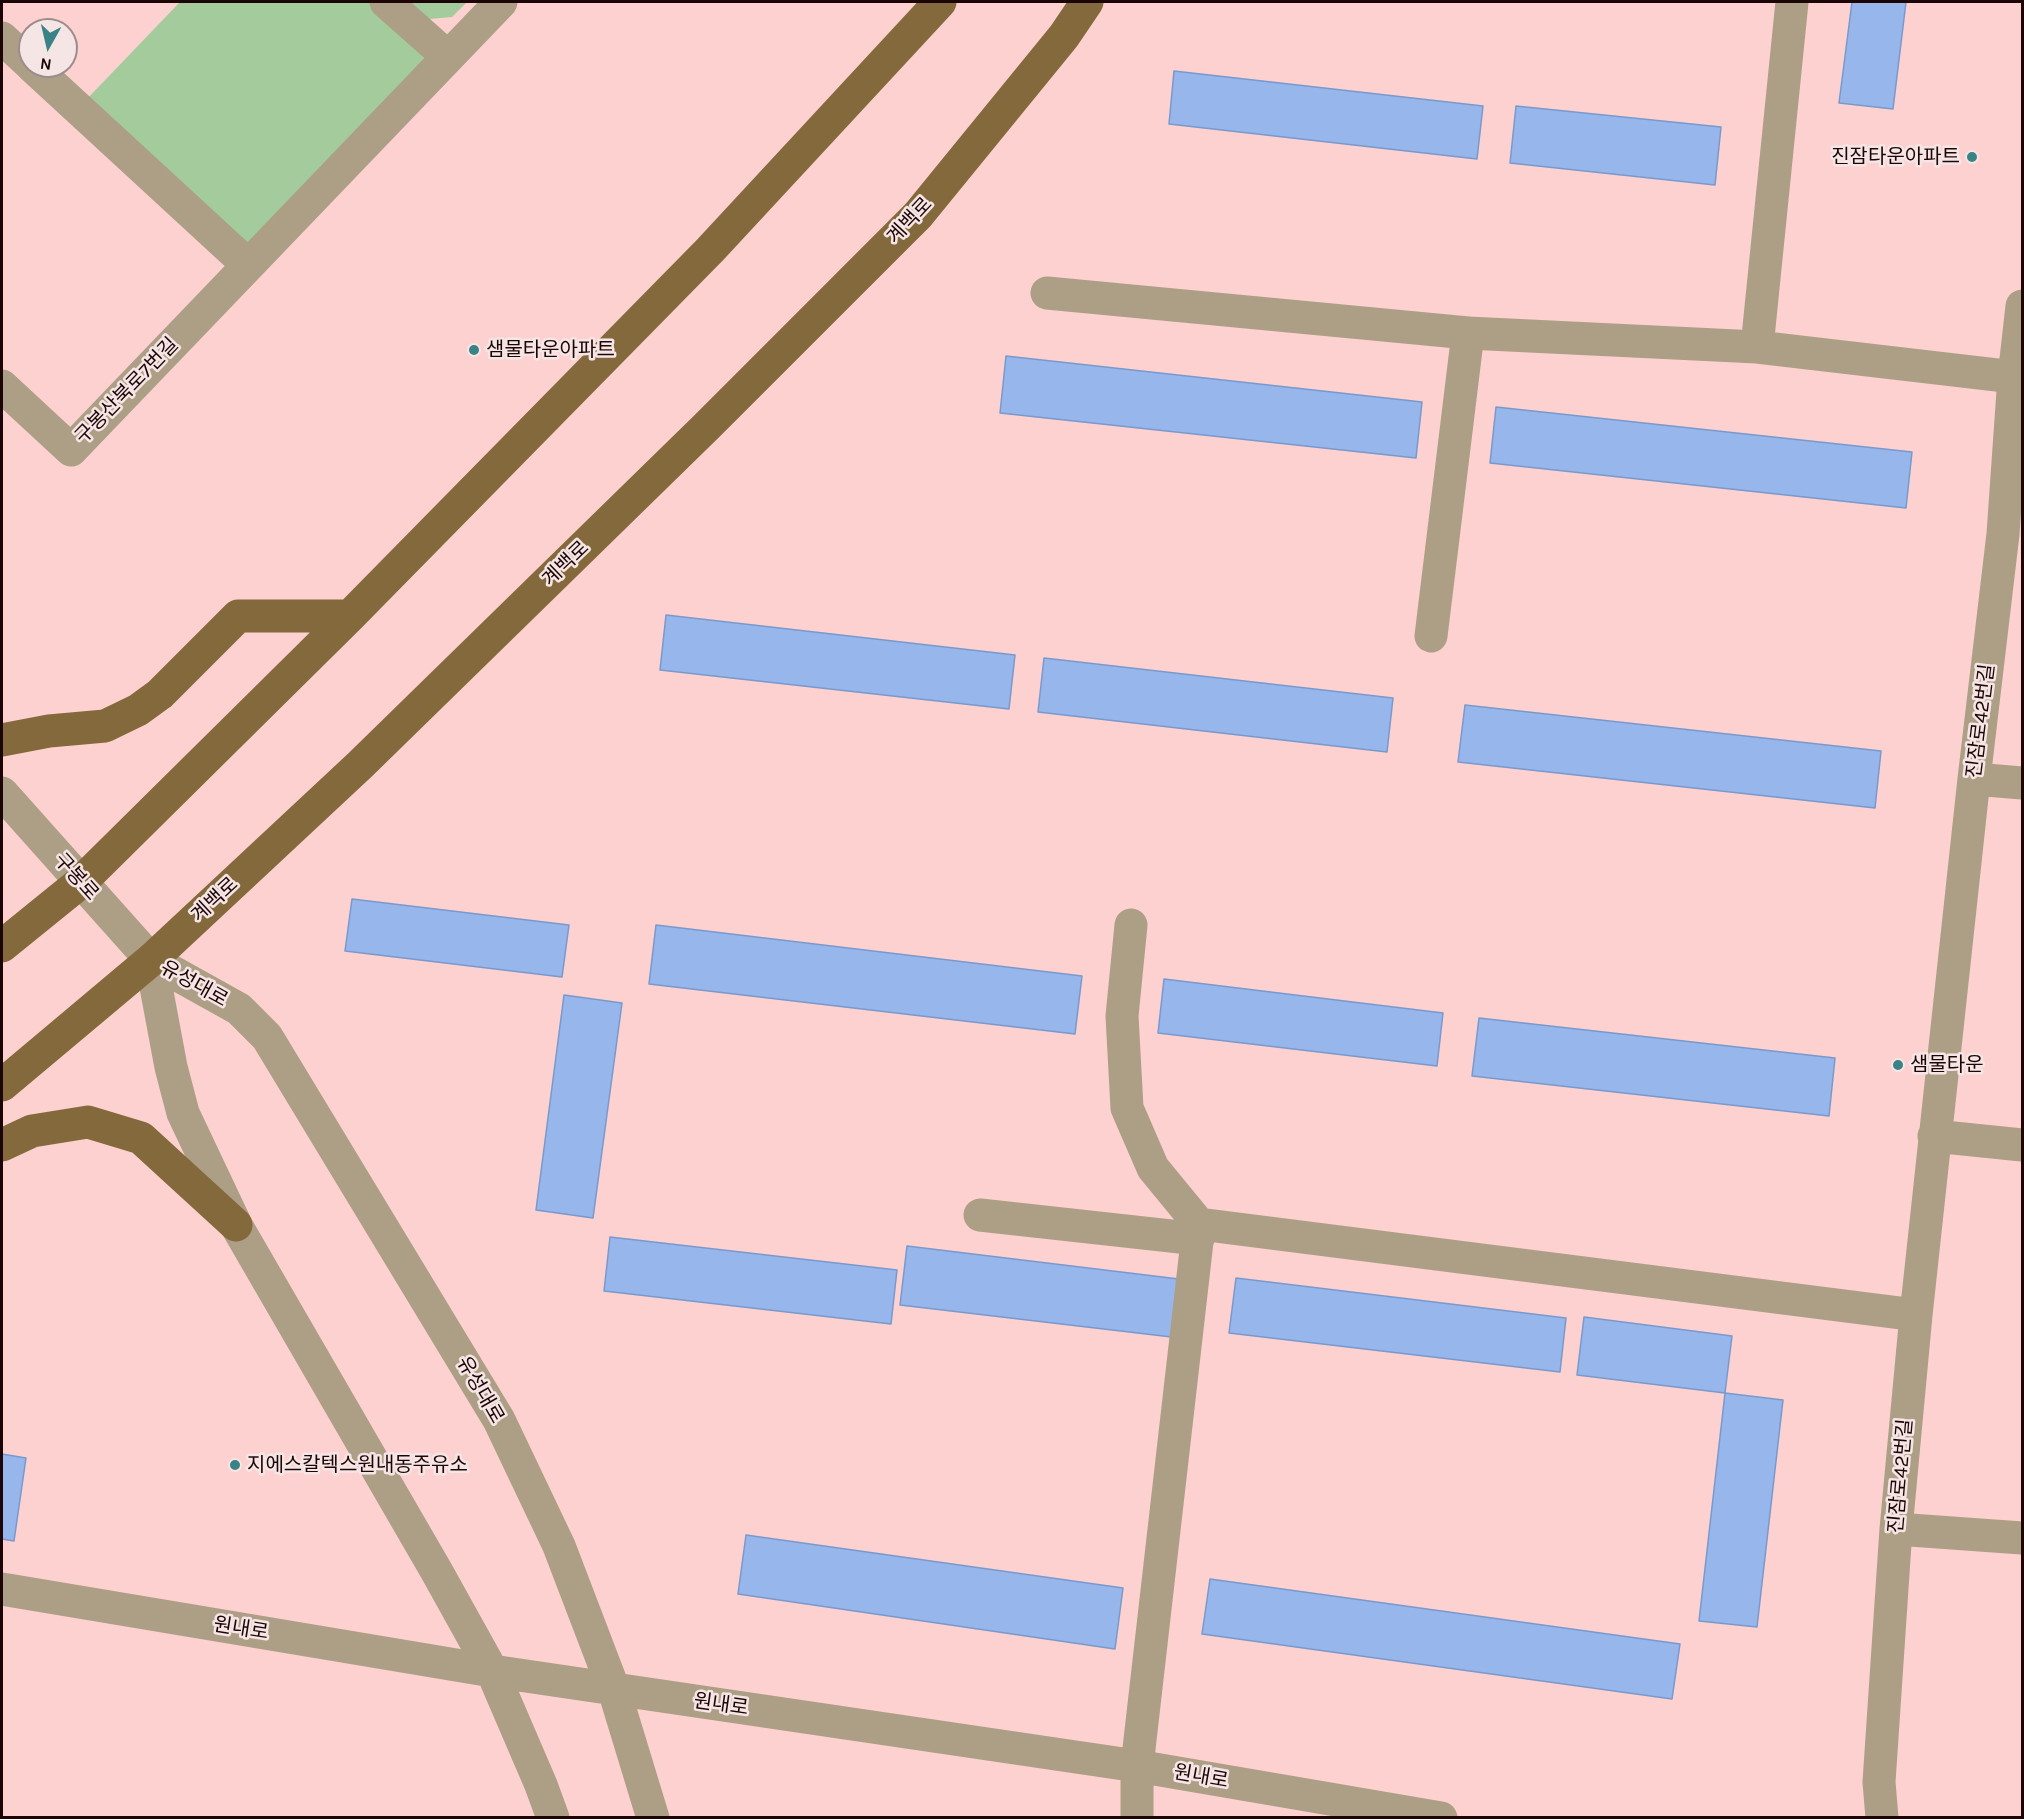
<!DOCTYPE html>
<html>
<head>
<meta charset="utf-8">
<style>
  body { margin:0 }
  #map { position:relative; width:2024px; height:1819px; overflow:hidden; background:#fdd1cf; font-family:Karla,sans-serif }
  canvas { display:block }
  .frame { position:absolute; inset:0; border:3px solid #1c0506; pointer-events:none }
  .north { position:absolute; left:18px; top:18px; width:60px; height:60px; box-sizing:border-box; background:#f5e6e5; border:2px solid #9e8c8c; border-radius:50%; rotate:188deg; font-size:16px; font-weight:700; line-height:24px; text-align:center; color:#1c0506 }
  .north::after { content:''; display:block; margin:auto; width:21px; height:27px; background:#398285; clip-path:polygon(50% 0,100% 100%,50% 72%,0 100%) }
</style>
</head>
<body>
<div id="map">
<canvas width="2024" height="1819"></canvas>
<div class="frame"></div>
<div class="north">N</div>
</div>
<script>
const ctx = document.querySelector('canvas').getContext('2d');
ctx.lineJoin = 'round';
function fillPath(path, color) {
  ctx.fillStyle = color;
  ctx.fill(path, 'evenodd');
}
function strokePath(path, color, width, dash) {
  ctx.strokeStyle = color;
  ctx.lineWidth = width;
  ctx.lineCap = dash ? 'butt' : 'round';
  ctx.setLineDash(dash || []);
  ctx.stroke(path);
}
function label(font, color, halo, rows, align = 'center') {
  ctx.font = font + ' Karla,"Noto Sans KR",sans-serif';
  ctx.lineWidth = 5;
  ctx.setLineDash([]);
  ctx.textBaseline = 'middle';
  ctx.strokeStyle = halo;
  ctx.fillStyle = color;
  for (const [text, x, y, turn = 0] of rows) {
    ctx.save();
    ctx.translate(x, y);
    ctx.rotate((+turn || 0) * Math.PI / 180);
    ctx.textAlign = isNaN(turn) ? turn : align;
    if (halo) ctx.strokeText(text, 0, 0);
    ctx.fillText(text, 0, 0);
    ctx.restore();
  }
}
const green = new Path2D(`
  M 180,2 L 369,2 L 426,52 L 424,64 L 252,245 L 240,245 L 85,101 Z
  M 410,2 L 467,2 L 452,17 L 429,19 Z`);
const building = new Path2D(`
  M 1852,2 L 1906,2 L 1893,109 L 1839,103 Z
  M 1174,71 L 1483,106 L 1477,159 L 1169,124 Z
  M 1516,106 L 1721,127 L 1715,185 L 1510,163 Z
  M 1006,356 L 1422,402 L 1416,458 L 1000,413 Z
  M 1496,407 L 1912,452 L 1906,508 L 1490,463 Z
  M 666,615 L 1015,655 L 1009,709 L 660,670 Z
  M 1044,658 L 1393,698 L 1387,752 L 1038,712 Z
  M 1465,705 L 1881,751 L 1875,808 L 1458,762 Z
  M 352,899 L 569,925 L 562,977 L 345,951 Z
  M 656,925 L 1082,976 L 1075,1034 L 649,984 Z
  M 1164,979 L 1443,1013 L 1437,1066 L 1158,1033 Z
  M 564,995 L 622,1003 L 593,1218 L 536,1210 Z
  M 1479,1018 L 1835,1058 L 1829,1116 L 1472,1076 Z
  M 610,1237 L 897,1270 L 891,1324 L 604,1291 Z
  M 907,1246 L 1187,1280 L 1180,1338 L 900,1305 Z
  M 1236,1278 L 1566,1318 L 1560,1372 L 1229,1333 Z
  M 1584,1317 L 1732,1336 L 1725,1393 L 1577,1375 Z
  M 1725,1393 L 1783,1400 L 1757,1627 L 1699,1621 Z
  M 2,1454 L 26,1458 L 14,1541 L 2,1539 Z
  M 746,1535 L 1123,1588 L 1115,1649 L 738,1594 Z
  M 1210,1579 L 1680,1644 L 1672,1699 L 1202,1634 Z`);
const minor = new Path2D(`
  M 386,2 L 448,57
  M 2,38 L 30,64
  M 32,66 L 248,265
  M 1047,293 L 1468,333 L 1757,347 L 2014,377
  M 1757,347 L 1792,2
  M 2,386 L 71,450 L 501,2
  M 1431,636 L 1468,333
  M 1974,779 L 2022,783
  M 2,793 L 151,960 L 239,1009 L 267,1037 L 499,1420 L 559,1546 L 614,1690 L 653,1818
  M 1131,925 L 1122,1016 L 1127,1108 L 1153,1168 L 1199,1224 L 1916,1315
  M 151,960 L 171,1067 L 183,1113 L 236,1225 L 437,1572 L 492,1671 L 541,1785 L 553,1818
  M 1934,1136 L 2022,1145
  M 980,1215 L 1198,1239
  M 1896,1529 L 2022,1538
  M 2,1589 L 492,1671 L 1137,1766 L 1441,1818
  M 1137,1818 L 1137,1766 L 1199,1224
  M 1882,1818 L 1879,1782 L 1896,1529 L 1916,1315 L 1974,779 L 2003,534 L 2014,377 L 2022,306`);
const major = new Path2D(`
  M 2,740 L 49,731 L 105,726 L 138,710 L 160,694 L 238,616 L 350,616
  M 2,946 L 81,882 L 350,616 L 710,250 L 940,2
  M 2,1085 L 151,960 L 360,765 L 707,426 L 918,215 L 1064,36 L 1087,2
  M 2,1145 L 32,1131 L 88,1122 L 141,1138 L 236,1225`);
const markers = [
  [1972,157,6,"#398285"],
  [474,350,6,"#398285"],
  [1898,1065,6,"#398285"],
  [235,1465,6,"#398285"]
];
const poiNames = [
  ["진잠타운아파트",1960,157,"right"],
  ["샘물타운아파트",486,350],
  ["샘물타운",1910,1065],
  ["지에스칼텍스원내동주유소",247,1465]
];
const streetNames = [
  ["계백로",910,221,-47],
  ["구봉산북로7번길",127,391,-46],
  ["계백로",566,564,-44],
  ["진잠로42번길",1981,721,-83],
  ["구봉로",76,877,48],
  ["계백로",215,900,-43],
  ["유성대로",194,984,29],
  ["유성대로",480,1390,60],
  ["진잠로42번길",1901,1476,-85],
  ["원내로",241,1629,9],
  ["원내로",721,1705,8],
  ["원내로",1201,1777,10]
];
fillPath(green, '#a3cb9b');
fillPath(building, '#97b7ec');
strokePath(building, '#7999cc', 1.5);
strokePath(minor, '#ad9e86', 33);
strokePath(major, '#84693c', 33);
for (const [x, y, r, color] of markers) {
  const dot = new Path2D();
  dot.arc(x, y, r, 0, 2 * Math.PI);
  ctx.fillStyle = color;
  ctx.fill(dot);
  strokePath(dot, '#f5e6e5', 2);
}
label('20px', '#1c0506', '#f5e6e5', poiNames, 'left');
label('20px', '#1c0506', '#f5e6e5', streetNames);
</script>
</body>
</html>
